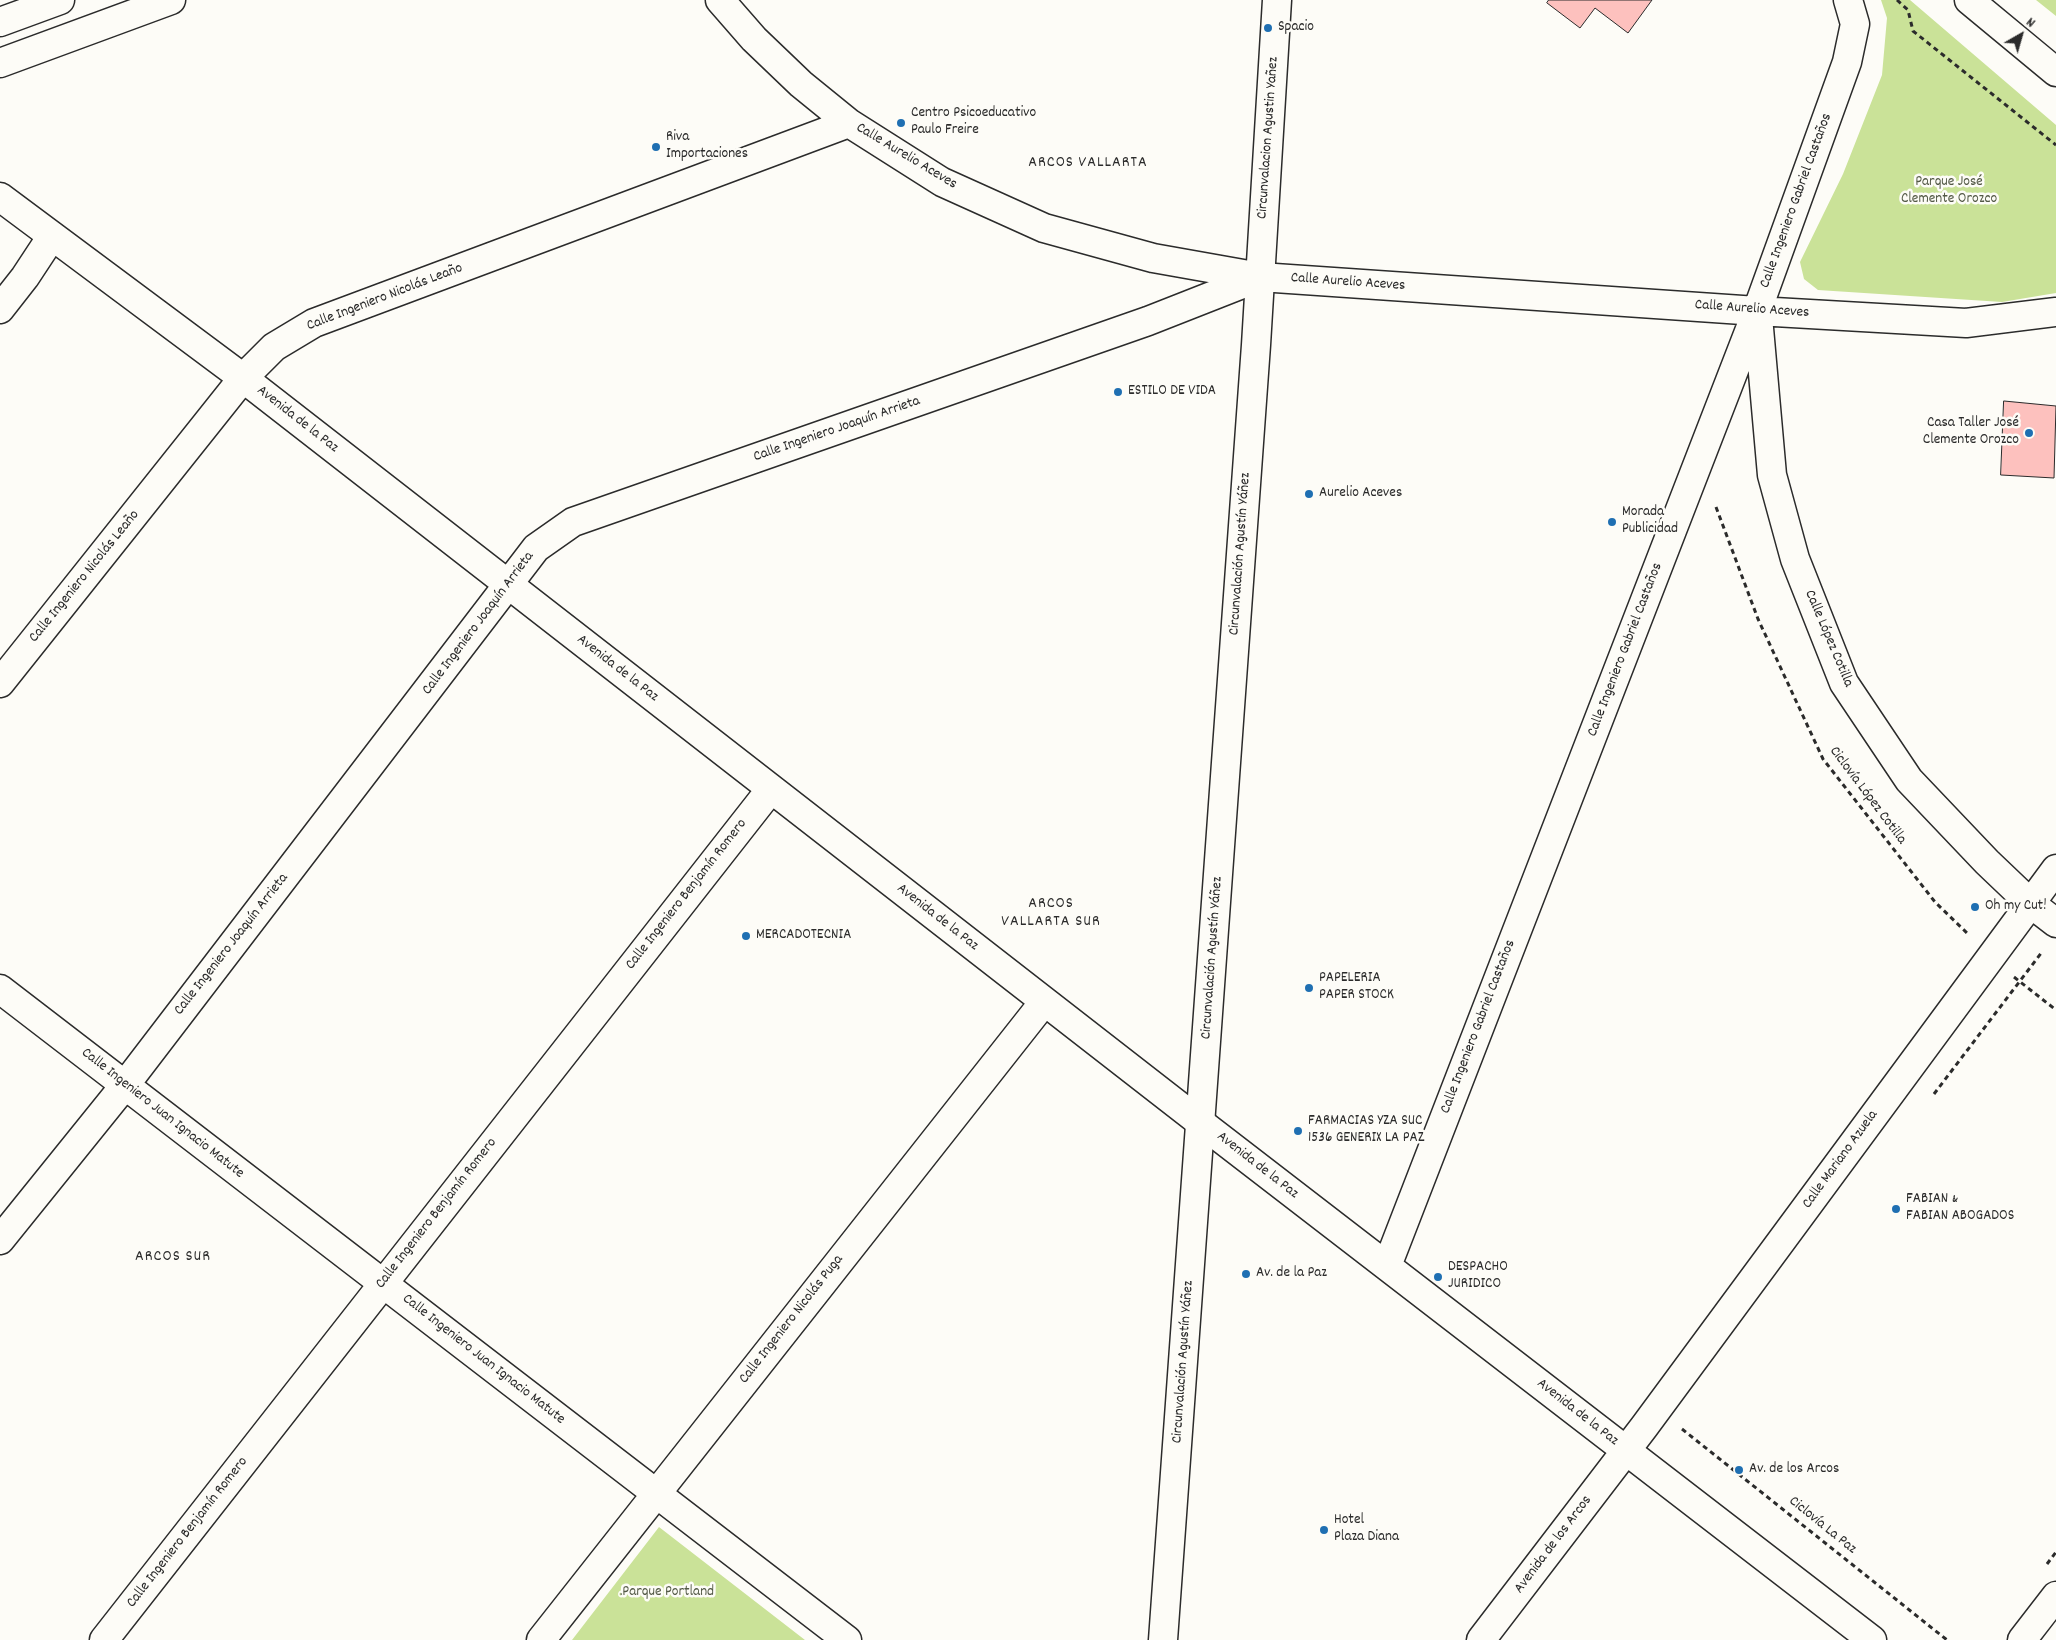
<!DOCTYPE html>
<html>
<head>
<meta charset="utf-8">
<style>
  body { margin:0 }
  #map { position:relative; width:2056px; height:1640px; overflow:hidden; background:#fdfcf7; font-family:Dekko,sans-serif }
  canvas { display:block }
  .north { position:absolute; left:1996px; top:10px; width:50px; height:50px; -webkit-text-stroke:4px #fdfcf7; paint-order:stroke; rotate:38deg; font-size:14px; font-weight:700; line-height:20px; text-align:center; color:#2b2b2b }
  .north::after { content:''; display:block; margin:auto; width:18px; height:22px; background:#2b2b2b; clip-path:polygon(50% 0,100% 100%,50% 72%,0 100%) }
</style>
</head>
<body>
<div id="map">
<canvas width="2056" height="1640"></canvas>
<div class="north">N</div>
</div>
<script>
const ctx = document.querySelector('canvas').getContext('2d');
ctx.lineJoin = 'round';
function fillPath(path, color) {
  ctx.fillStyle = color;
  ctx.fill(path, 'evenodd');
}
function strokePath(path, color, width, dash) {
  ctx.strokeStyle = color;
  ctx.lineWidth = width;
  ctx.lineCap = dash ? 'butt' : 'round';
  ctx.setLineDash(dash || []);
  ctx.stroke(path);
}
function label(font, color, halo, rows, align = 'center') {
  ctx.font = font + ' Dekko,sans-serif';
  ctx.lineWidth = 5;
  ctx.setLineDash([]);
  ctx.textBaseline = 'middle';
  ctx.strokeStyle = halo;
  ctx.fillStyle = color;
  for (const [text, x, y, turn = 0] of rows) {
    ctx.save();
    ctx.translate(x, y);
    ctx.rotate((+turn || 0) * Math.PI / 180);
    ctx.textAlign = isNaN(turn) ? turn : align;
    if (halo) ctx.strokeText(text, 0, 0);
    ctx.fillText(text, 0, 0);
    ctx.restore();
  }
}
const green = new Path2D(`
  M 1881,0 L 1910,0 L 2056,125 L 2056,293 L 2002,302 L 1818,290 L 1804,279 L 1800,262 L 1843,174 L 1882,75 L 1887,18 Z
  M 2036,0 L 2056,0 L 2056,16 Z
  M 659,1527 L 805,1640 L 572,1640 Z`);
const building = new Path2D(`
  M 1549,0 L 1652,0 L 1628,33 L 1595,8 L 1580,28 L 1547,3 Z
  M 2004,401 L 2056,406 L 2054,478 L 2001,475 Z`);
const path = new Path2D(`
  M 1897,0 L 1908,10 L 1913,31 L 2056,145
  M 1716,507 L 1758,619 L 1823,759 L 1935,902 L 1968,934
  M 2014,977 L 2056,1010
  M 1934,1094 L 2042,952
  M 1682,1429 L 1947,1640
  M 2047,1564 L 2056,1552`);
const minor = new Path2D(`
  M 720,0 L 754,39 L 801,84 L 849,123 L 942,182 L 1044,228 L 1153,258 L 1260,277 L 1757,311 L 1966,323 L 2056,312
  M 0,197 L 243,378 L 1201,1123 L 1872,1640
  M 0,309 L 25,277 L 52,236
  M 1758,317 L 1772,475 L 1795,559 L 1844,683 L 1909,780 L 1987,862 L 2030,903 L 2056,923
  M 0,683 L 243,378 L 274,347 L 314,323 L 849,123
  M 0,989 L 847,1640
  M 0,1240 L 125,1085 L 536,548 L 573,522 L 1148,321 L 1260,277
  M 1387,1266 L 1757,311 L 1847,62 L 1855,24 L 1848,0
  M 104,1640 L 771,789
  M 541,1640 L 1044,1002
  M 1481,1640 L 1644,1427 L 2056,869
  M 2022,1640 L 2056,1596`);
const major = new Path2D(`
  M 1969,0 L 2056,72
  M 0,22 L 60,0
  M 0,63 L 171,0
  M 1163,1640 L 1256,345 L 1277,0`);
const markers = [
  [1268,28,5,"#1f6fb2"],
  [901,123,5,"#1f6fb2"],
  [656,147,5,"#1f6fb2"],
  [1118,392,5,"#1f6fb2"],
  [2029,433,5,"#1f6fb2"],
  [1309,494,5,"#1f6fb2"],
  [1612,522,5,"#1f6fb2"],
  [1975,907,5,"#1f6fb2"],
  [746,936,5,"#1f6fb2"],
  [1309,988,5,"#1f6fb2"],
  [1298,1131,5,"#1f6fb2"],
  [1896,1209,5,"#1f6fb2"],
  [1246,1274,5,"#1f6fb2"],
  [1438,1277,5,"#1f6fb2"],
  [1739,1470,5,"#1f6fb2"],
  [1324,1530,5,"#1f6fb2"]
];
const poiNames = [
  ["Spacio",1278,28],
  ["Centro Psicoeducativo",911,114],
  ["Paulo Freire",911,131],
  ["Riva",666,138],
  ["Importaciones",666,155],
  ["ESTILO DE VIDA",1128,392],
  ["Casa Taller José",2019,424,"right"],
  ["Clemente Orozco",2019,441,"right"],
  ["Aurelio Aceves",1319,494],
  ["Morada",1622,513],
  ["Publicidad",1622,530],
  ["Oh my Cut!",1985,907],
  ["MERCADOTECNIA",756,936],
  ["PAPELERIA",1319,979],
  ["PAPER STOCK",1319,996],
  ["FARMACIAS YZA SUC",1308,1122],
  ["1536 GENERIX LA PAZ",1308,1139],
  ["FABIAN &",1906,1200],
  ["FABIAN ABOGADOS",1906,1217],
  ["DESPACHO",1448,1268],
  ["JURIDICO",1448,1285],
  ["Av. de la Paz",1256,1274],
  ["Av. de los Arcos",1749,1470],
  ["Hotel",1334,1521],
  ["Plaza Diana",1334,1538]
];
const streetNames = [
  ["Circunvalacion Agustin Yañez",1269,138,-86],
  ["Calle Aurelio Aceves",906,157,31],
  ["Calle Ingeniero Gabriel Castaños",1797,201,-70],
  ["Calle Aurelio Aceves",1348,283,4],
  ["Calle Ingeniero Nicolás Leaño",385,298,-21],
  ["Calle Aurelio Aceves",1752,310,4],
  ["Avenida de la Paz",297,420,38],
  ["Calle Ingeniero Joaquín Arrieta",837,430,-19],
  ["Circunvalación Agustín Yáñez",1241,554,-86],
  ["Calle Ingeniero Nicolás Leaño",85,577,-51],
  ["Calle Ingeniero Joaquín Arrieta",479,624,-53],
  ["Calle López Cotilla",1828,639,67],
  ["Calle Ingeniero Gabriel Castaños",1626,650,-69],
  ["Avenida de la Paz",617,669,38],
  ["Ciclovía López Cotilla",1867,796,53],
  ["Calle Ingeniero Benjamín Romero",687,895,-52],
  ["Avenida de la Paz",937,918,38],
  ["Calle Ingeniero Joaquín Arrieta",232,945,-52],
  ["Circunvalación Agustín Yáñez",1213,958,-86],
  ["Calle Ingeniero Gabriel Castaños",1479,1027,-69],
  ["Calle Ingeniero Juan Ignacio Matute",162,1114,38],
  ["Calle Mariano Azuela",1841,1160,-54],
  ["Avenida de la Paz",1257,1166,38],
  ["Calle Ingeniero Benjamín Romero",437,1214,-52],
  ["Calle Ingeniero Nicolás Puga",792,1320,-52],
  ["Calle Ingeniero Juan Ignacio Matute",483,1360,38],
  ["Circunvalación Agustín Yáñez",1184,1362,-86],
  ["Avenida de la Paz",1577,1413,38],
  ["Ciclovía La Paz",1822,1526,39],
  ["Calle Ingeniero Benjamín Romero",188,1533,-52],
  ["Avenida de los Arcos",1554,1545,-53]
];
const parkNames = [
  ["Parque José",1949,183],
  ["Clemente Orozco",1949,200],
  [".Parque Portland",667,1593]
];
const neighbourhoodNames = [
  ["ARCOS VALLARTA",1088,164],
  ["ARCOS",1051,905],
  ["VALLARTA SUR",1051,923],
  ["ARCOS SUR",173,1258]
];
fillPath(green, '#cae298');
fillPath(building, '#fdc1be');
strokePath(building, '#2b2b2b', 1);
strokePath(minor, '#2b2b2b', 31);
strokePath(major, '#2b2b2b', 31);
strokePath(path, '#2b2b2b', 3, [5, 4]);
strokePath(minor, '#fdfcf7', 28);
strokePath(major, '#fdfcf7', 28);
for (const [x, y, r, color] of markers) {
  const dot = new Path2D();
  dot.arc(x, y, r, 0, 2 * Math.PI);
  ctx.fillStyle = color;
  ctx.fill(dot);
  strokePath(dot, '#fdfcf7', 2);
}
label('15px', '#2b2b2b', '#fdfcf7', poiNames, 'left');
label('15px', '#2b2b2b', '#fdfcf7', streetNames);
label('15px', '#535946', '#fdfcf7', parkNames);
ctx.letterSpacing = '1px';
label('16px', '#2b2b2b', '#fdfcf7', neighbourhoodNames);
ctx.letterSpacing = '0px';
</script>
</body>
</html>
